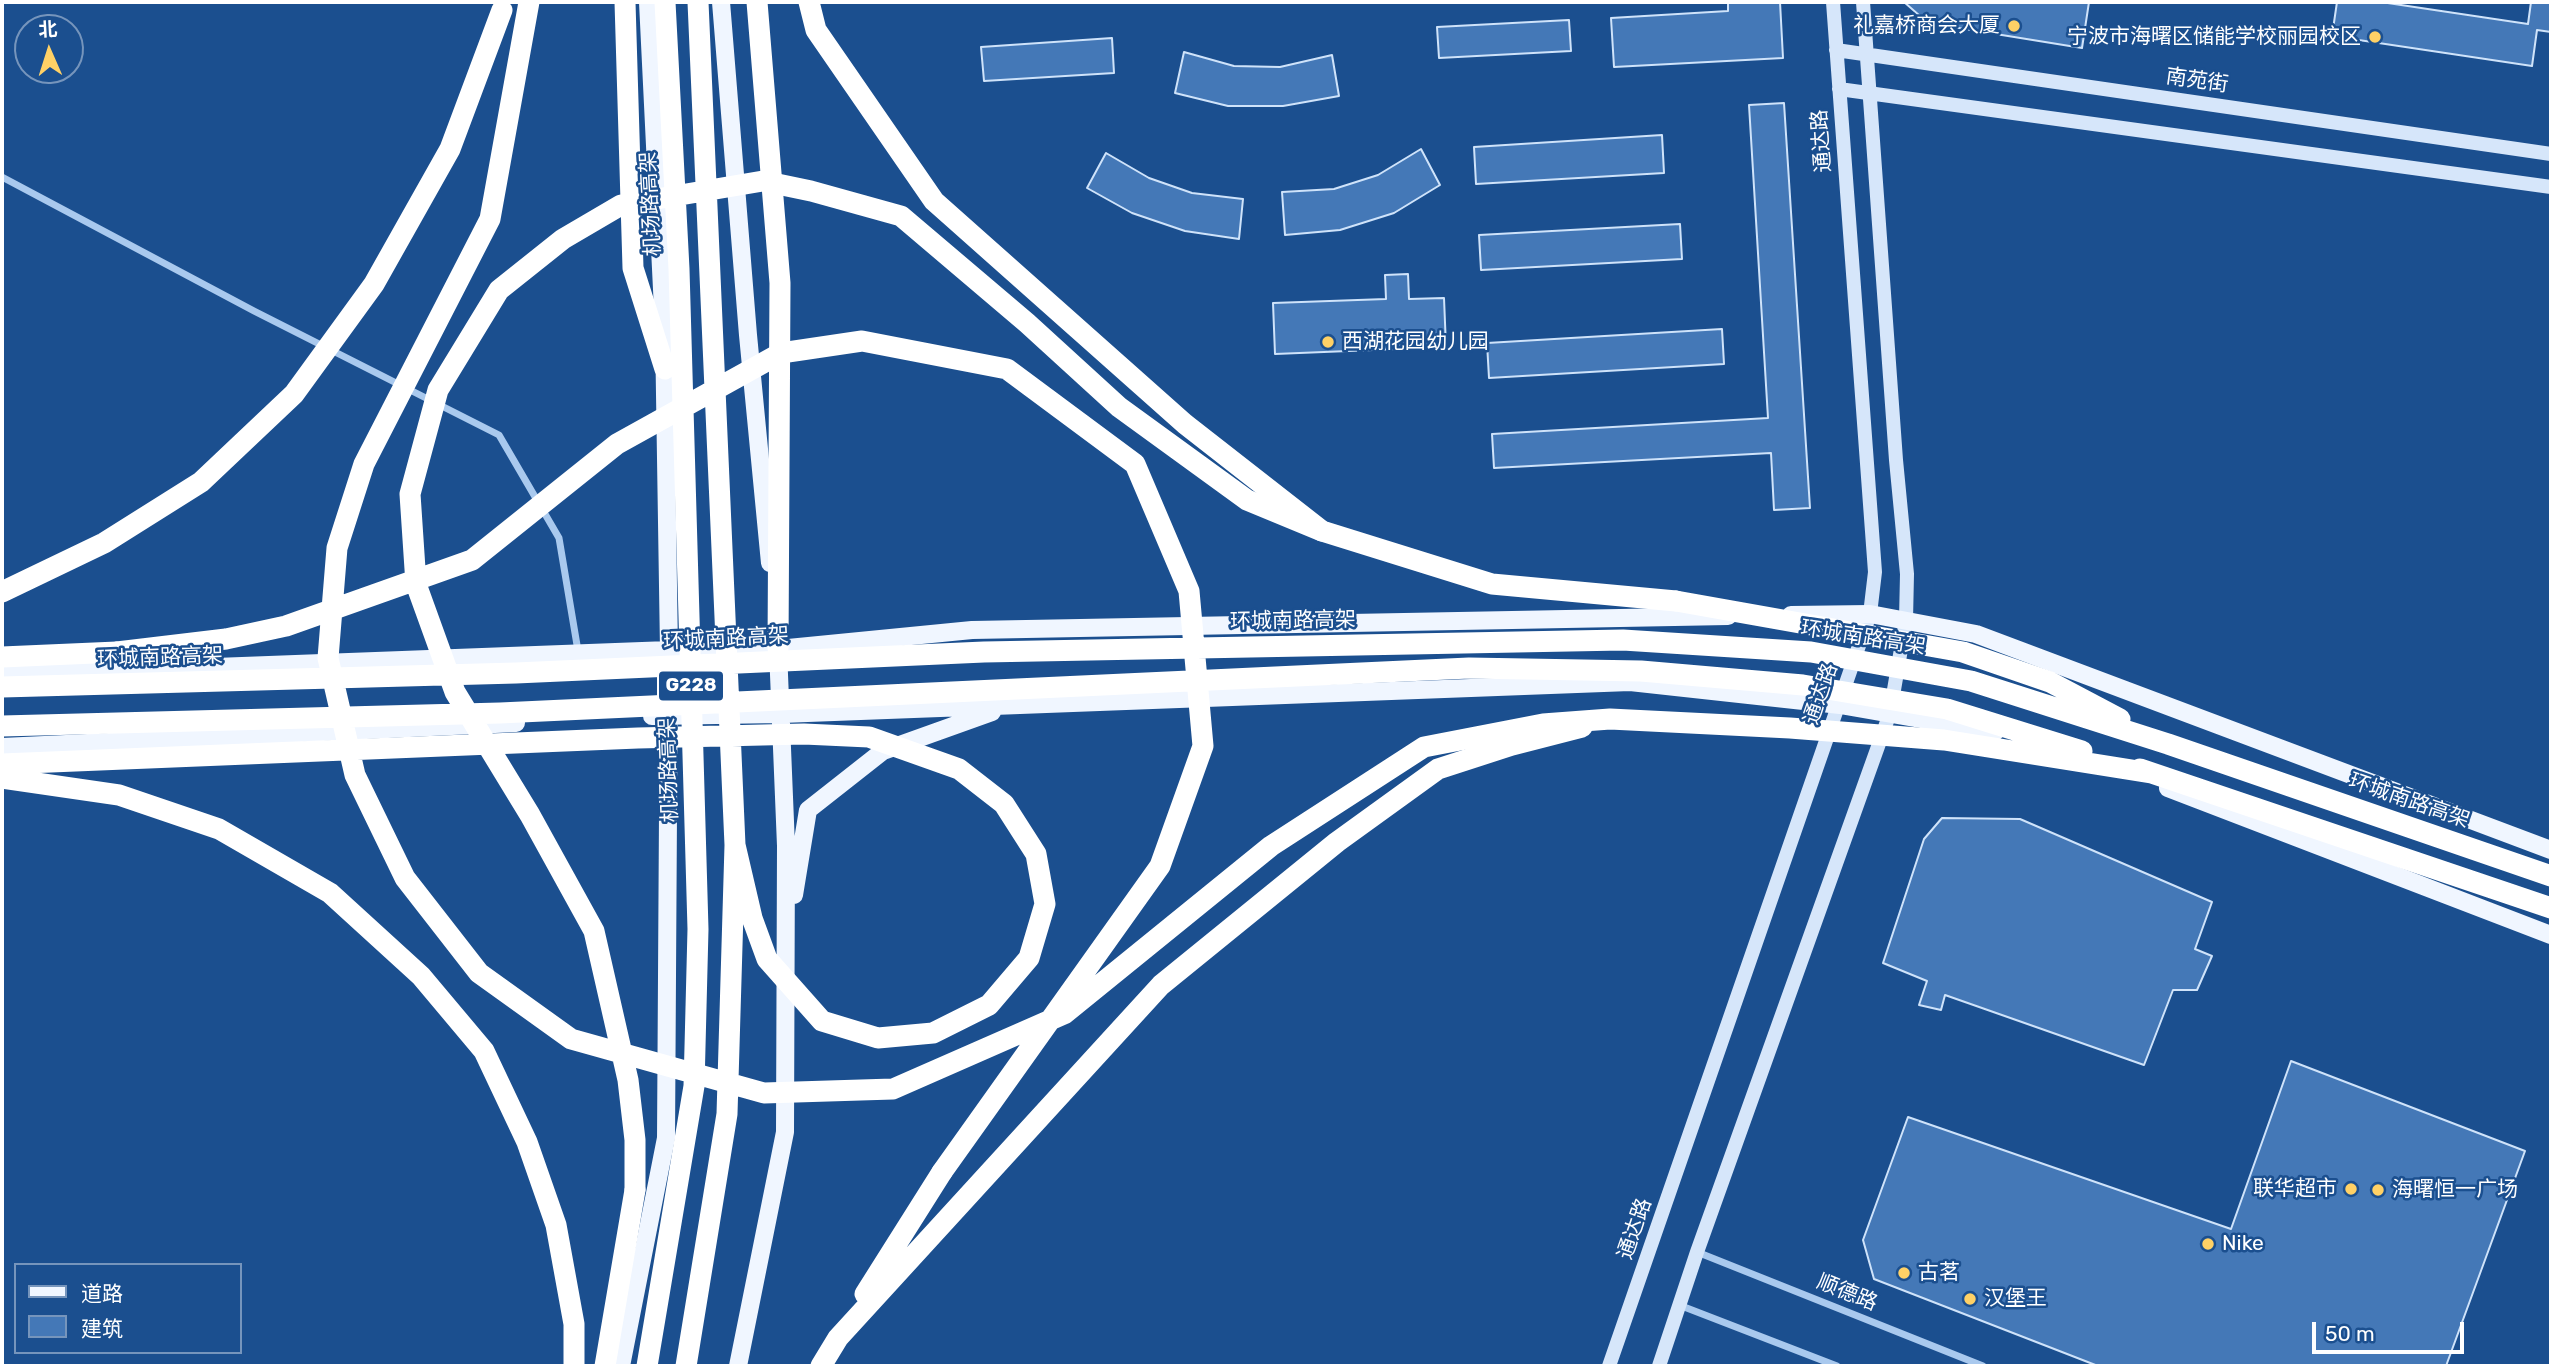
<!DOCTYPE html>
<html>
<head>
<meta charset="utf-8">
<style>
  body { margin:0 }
  #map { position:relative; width:2553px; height:1368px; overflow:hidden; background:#1b4f8f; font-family:Rubik,"Noto Sans SC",sans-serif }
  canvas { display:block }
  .frame { position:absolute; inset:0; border:4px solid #fff; pointer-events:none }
  .legend { position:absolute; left:14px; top:1263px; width:228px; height:91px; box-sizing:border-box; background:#1b4f8f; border:2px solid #7695bc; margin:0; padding:9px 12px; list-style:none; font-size:21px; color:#fff }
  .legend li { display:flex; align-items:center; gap:14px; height:35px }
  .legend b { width:35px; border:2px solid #7695bc }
  .north { position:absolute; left:14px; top:14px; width:70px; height:70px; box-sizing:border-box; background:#1b4f8f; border:2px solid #7695bc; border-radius:50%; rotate:357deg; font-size:19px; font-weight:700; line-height:28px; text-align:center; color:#fff }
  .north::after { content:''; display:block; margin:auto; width:24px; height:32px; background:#ffd166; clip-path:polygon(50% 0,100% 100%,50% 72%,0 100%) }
  .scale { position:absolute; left:2312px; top:1322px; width:152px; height:32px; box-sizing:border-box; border:4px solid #fff; border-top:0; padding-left:9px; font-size:21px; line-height:24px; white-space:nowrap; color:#fff; -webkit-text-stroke:5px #1b4f8f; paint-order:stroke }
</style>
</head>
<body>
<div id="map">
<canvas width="2553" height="1368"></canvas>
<div class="frame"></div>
<ul class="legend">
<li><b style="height:9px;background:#f0f6ff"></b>道路</li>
<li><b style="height:19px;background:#4478b7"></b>建筑</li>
</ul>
<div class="north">北</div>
<div class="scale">50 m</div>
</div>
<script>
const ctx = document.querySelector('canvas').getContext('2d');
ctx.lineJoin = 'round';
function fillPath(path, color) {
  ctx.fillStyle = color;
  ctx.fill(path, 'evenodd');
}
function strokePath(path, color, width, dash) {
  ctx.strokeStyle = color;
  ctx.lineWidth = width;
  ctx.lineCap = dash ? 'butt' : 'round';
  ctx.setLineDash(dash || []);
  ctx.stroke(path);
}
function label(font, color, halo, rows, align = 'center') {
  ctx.font = font + ' Rubik,"Noto Sans SC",sans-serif';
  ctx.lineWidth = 5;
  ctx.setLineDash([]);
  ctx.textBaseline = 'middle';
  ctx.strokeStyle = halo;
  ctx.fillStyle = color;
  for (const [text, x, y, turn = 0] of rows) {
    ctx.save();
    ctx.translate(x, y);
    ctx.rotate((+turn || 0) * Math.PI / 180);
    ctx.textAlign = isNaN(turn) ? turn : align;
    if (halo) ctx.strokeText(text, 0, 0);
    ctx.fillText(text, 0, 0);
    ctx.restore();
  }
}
const building = new Path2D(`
  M 1728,2 L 1780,2 L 1783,58 L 1614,67 L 1611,18 L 1728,11 Z
  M 1904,2 L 2089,2 L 2082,48 L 1934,24 L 1920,16 Z
  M 2337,2 L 2381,2 L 2528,24 L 2531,2 L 2551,2 L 2551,32 L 2537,30 L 2532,66 L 2332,36 Z
  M 1569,20 L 1571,51 L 1439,58 L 1437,27 Z
  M 1112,38 L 1114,73 L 984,81 L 981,47 Z
  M 1184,52 L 1234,66 L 1280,67 L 1332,55 L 1339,96 L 1283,106 L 1228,106 L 1175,93 Z
  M 1784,103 L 1810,508 L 1774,510 L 1771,453 L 1494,468 L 1492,434 L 1768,418 L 1749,105 Z
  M 1662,135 L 1664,173 L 1476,184 L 1474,147 Z
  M 1421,149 L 1440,185 L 1394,213 L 1340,230 L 1285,235 L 1282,192 L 1334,189 L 1378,175 Z
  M 1106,153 L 1149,178 L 1192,193 L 1243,199 L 1239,239 L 1185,231 L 1132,213 L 1087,188 Z
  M 1680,224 L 1682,259 L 1481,270 L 1479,235 Z
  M 1408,274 L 1409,299 L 1444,298 L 1446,347 L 1275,354 L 1273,303 L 1386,299 L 1385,275 Z
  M 1722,329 L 1724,364 L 1489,378 L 1487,343 Z
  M 1942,818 L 2020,819 L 2212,902 L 2195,949 L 2212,956 L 2197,990 L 2173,990 L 2144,1065 L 1945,995 L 1941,1010 L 1919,1005 L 1927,981 L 1883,963 L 1924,839 Z
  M 2291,1061 L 2525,1151 L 2446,1366 L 2098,1366 L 1874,1279 L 1863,1240 L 1908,1117 L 2231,1229 Z`);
const street = new Path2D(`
  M 2,177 L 254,311 L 499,435 L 559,538 L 578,651
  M 1697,1252 L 1983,1366
  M 1679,1305 L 1837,1366`);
const secondary = new Path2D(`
  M 1836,50 L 2551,154
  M 1839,89 L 2551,187
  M 1609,1366 L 1870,614 L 1875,572 L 1833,2
  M 1659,1366 L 1697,1252 L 1890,713 L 1906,620 L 1907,574 L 1896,460 L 1863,2`);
const primary = new Path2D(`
  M 721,2 L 748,335 L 770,563
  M 1791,615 L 1870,614 L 1976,634 L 2551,850
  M 2,675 L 669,650 L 778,649 L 972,630 L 1728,616
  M 652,716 L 781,714 L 1630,682 L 1840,705 L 1995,732
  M 2,747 L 516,723
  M 2168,788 L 2551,935
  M 794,895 L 808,810 L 883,751 L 992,712
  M 621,1366 L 666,1138 L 669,650 L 664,330 L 648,2
  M 738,1366 L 785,1132 L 786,846 L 778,650`);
const highway = new Path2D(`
  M 625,2 L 633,268 L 665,369
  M 757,2 L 780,283 L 778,649
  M 809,2 L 816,30 L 934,201 L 1185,424 L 1322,531 L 1492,584 L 1676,601
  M 2,657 L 117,652
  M 2,778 L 119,795 L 219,829 L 330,893 L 421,976 L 484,1051 L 527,1142 L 556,1225 L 574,1324 L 574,1366
  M 865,1294 L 942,1172
  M 605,1366 L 635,1190
  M 821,1366 L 838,1338 L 1161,985 L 1337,842 L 1438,769 L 1512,745 L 1582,727`);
const highwayBridge = new Path2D(`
  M 529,2 L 490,219 L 364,464 L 337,548 L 328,658 L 355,775 L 405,878 L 479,973 L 571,1039 L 764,1093 L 893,1089 L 1064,1014 L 1271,846 L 1424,747 L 1543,724 L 1610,719 L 1790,728 L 1944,740 L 2151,773
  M 2,592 L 104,543 L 201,482 L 294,394 L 374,284 L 450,149 L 502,10
  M 1676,601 L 1963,652 L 2050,682 L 2120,719
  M 117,652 L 226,639 L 286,626 L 472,560 L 617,444 L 781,353 L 862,341 L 1007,369 L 1135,464 L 1189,591 L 1203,746 L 1160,866 L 942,1172
  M 2,687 L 516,673 L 984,652 L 1304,646 L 1623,640 L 1811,652 L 1971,681 L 2168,744 L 2551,876
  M 2,726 L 500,713 L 1469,668 L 1641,671 L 1803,685 L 1947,709 L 2082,751
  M 2,764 L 638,738 L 804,734 L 869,737 L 959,769 L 1004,804 L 1036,854 L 1045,904 L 1029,958 L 989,1005 L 933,1033 L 878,1038 L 822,1021 L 767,959 L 752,918 L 735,845
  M 2140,769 L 2551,908
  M 635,1190 L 635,1140 L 628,1080 L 594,931 L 530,815 L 455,692 L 416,584 L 410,494 L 438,390 L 499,290 L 563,239 L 621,205 L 763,181 L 811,191 L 901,216 L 1027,323 L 1119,407 L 1247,500 L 1322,531
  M 647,1366 L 694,1086 L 698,929 L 679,269 L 665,2
  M 686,1366 L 727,1114 L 735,845 L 698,2`);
const markers = [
  [2014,26,7,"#ffd166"],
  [2375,37,7,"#ffd166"],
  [1328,342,7,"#ffd166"],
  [2351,1189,7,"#ffd166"],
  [2378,1190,7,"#ffd166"],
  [2208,1244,7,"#ffd166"],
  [1904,1273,7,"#ffd166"],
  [1970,1299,7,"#ffd166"]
];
const shields = [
  [691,686,66]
];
const shieldNames = [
  ["G228",691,686]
];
const poiNames = [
  ["礼嘉桥商会大厦",2000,26,"right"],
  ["宁波市海曙区储能学校丽园校区",2361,37,"right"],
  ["西湖花园幼儿园",1342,342],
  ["联华超市",2337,1189,"right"],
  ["海曙恒一广场",2392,1190],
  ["Nike",2222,1244],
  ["古茗",1918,1273],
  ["汉堡王",1984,1299]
];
const streetNames = [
  ["南苑街",2197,81,8],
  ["通达路",1822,141,-94],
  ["机场路高架",651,204,-93],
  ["环城南路高架",1293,621,-1],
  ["环城南路高架",1863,638,9],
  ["环城南路高架",726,639,-3],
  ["环城南路高架",160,658,-2],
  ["通达路",1821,694,-71],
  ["机场路高架",669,770,-92],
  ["环城南路高架",2409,801,19],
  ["通达路",1635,1229,-71],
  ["顺德路",1847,1293,22]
];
fillPath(building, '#4478b7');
strokePath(building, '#cfe3fa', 2);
strokePath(street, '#a9c9ee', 7);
strokePath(secondary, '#d6e6fa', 14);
strokePath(primary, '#f0f6ff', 18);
strokePath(highway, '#fff', 21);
strokePath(highwayBridge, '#fff', 21);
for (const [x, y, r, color] of markers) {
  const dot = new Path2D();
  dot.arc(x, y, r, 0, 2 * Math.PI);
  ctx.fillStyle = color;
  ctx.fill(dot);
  strokePath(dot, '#1b4f8f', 2.5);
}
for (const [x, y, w] of shields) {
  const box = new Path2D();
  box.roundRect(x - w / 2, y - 15.5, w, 31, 5);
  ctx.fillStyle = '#1b4f8f';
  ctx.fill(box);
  strokePath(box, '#fff', 2);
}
label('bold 19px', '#fff', null, shieldNames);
label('21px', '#fff', '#1b4f8f', poiNames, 'left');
label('21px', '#fff', '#1b4f8f', streetNames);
</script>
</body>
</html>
